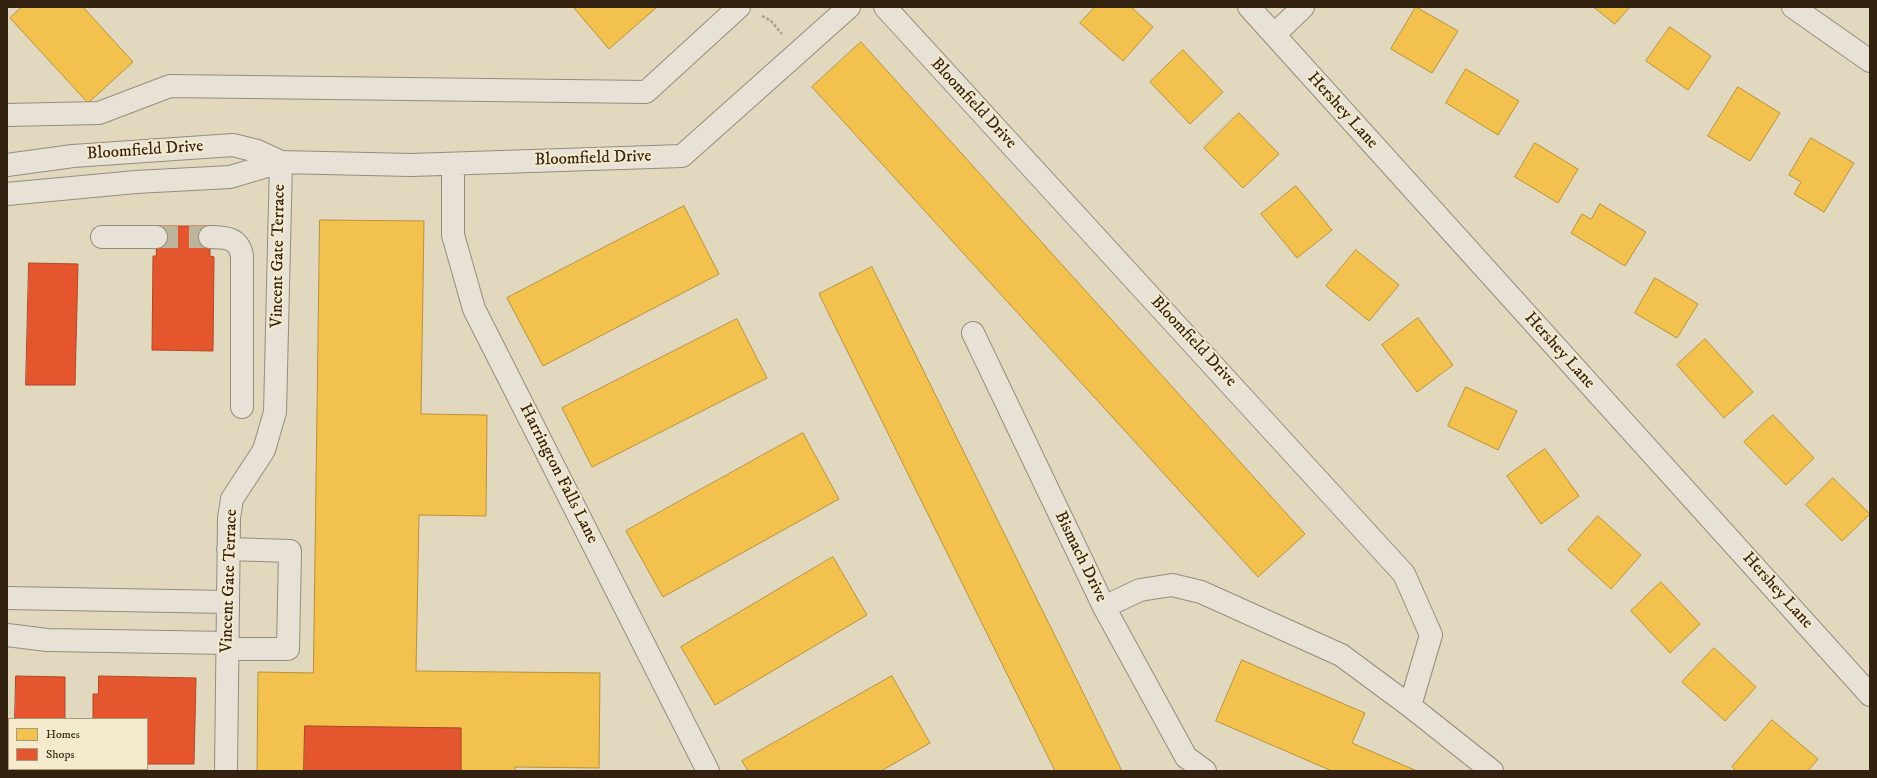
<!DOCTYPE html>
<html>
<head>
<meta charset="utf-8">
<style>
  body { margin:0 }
  #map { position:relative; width:1877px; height:778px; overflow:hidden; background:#e1d8be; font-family:"IM FELL DW Pica",serif }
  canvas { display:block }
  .frame { position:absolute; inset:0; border:8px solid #342211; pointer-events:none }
  .legend { position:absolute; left:8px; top:718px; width:140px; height:52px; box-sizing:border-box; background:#f5eacc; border:1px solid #a89a81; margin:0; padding:5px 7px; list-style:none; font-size:12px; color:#342211 }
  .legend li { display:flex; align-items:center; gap:8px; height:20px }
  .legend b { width:20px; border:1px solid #a89a81 }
</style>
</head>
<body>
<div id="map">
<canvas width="1877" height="778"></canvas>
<div class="frame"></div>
<ul class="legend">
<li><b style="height:11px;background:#f2c14e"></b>Homes</li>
<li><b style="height:11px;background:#e4572e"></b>Shops</li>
</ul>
</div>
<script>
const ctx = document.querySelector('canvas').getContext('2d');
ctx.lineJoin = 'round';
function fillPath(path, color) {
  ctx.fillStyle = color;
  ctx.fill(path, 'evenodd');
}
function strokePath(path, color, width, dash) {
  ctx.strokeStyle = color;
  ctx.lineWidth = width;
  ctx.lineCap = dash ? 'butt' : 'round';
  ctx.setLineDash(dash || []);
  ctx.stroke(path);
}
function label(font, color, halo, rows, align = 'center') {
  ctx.font = font + ' "IM FELL DW Pica",serif';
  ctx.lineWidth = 4;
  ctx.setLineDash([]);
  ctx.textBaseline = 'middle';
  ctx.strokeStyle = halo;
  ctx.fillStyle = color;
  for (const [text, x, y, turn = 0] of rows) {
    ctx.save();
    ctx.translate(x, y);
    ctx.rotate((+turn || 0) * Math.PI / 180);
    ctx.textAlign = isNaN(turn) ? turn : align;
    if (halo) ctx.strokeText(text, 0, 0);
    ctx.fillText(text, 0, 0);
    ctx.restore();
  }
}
const homes = new Path2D(`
  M 22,7 L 83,7 L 133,62 L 88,103 L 10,18 Z
  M 575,7 L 657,7 L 609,49 L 574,8 Z
  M 1095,7 L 1131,7 L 1153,27 L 1123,61 L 1080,23 Z
  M 1416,7 L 1458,31 L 1432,73 L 1391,49 Z
  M 1594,7 L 1630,7 L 1615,24 Z
  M 1670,27 L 1711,56 L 1688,90 L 1646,61 Z
  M 861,42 L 1305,534 L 1258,577 L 812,87 Z
  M 1183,50 L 1223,92 L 1190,124 L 1150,82 Z
  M 1466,69 L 1519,101 L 1498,135 L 1446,103 Z
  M 1738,87 L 1780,113 L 1750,161 L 1708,136 Z
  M 1239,113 L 1279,154 L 1243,188 L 1204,148 Z
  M 1811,138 L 1854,163 L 1824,212 L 1794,194 L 1801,182 L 1789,175 Z
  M 1535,143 L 1578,169 L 1558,203 L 1515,177 Z
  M 1296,186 L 1332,230 L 1297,258 L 1261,214 Z
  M 1600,204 L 1646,232 L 1625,266 L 1571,233 L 1582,214 L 1591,219 Z
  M 684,206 L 719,274 L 543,366 L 507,298 Z
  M 320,220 L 424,221 L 421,414 L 487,415 L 486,516 L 419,515 L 416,671 L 600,673 L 599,768 L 515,767 L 515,771 L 461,771 L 461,728 L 305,726 L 304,771 L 257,771 L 258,672 L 313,673 Z
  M 1356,250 L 1399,285 L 1369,321 L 1326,286 Z
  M 872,267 L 1122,771 L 1055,771 L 819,294 Z
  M 1655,278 L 1698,304 L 1677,338 L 1635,313 Z
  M 1418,318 L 1453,365 L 1417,392 L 1382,345 Z
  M 737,319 L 767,378 L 592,467 L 562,408 Z
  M 1705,339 L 1753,392 L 1724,418 L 1677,365 Z
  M 1466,387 L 1517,411 L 1498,450 L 1448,426 Z
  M 1773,415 L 1814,458 L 1786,485 L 1744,442 Z
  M 803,433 L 839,499 L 663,597 L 626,531 Z
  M 1545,449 L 1579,496 L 1541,524 L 1507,476 Z
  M 1833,478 L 1870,514 L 1842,541 L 1806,505 Z
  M 1598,516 L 1641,555 L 1611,589 L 1568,550 Z
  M 833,557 L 867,615 L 715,705 L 681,647 Z
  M 1661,582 L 1700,624 L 1670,653 L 1631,611 Z
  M 1714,648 L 1756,687 L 1725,721 L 1682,682 Z
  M 1242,660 L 1365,713 L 1352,743 L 1417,771 L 1332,771 L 1216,721 Z
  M 892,676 L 930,743 L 881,771 L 748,771 L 742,761 Z
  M 1772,720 L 1818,759 L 1808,771 L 1736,771 L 1732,767 Z`);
const shops = new Path2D(`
  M 156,226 L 210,226 L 210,256 L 214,257 L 213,351 L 152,350 L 153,256 L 156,256 Z
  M 29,263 L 78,264 L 75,385 L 26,385 Z
  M 16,676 L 65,677 L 65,719 L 15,719 Z
  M 99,676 L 196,678 L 194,764 L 147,764 L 147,719 L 93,719 L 93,694 L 98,694 Z
  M 305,726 L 461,728 L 461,771 L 304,771 Z`);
const minorTunnel = new Path2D(`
  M 156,237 L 210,237`);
const path = new Path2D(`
  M 762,16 L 771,21 L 782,34`);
const minor = new Path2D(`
  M 885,7 L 1404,574 L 1431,635 L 1410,706 L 1492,771
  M 1249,7 L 1870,695
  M 1793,7 L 1870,61
  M 1275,34 L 1303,7
  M 7,115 L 99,113 L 170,86 L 646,92 L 739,7
  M 453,164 L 453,235 L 474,309 L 708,771
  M 7,165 L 73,156 L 233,145 L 257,151 L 281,162
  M 7,194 L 136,182 L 230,177 L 281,162 L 411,165 L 682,156 L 849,7
  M 102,237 L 156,237
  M 210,237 C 226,237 239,238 242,256 L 242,407
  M 973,333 L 1104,607 L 1186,757 L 1205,771
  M 7,598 L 228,602
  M 1104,607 L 1140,590 L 1172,585 L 1201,592 L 1341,655 L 1410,706
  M 7,635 L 47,640 L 228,643
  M 227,649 L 288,649 L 290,551 L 228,549
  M 226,771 L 229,518 L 232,499 L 264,450 L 275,412 L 281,162`);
const streetNames = [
  ["Bloomfield Drive",973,104,47],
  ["Hershey Lane",1342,111,48],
  ["Bloomfield Drive",145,151,-4],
  ["Bloomfield Drive",593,159,-2],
  ["Vincent Gate Terrace",279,256,-89],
  ["Bloomfield Drive",1193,342,47],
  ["Hershey Lane",1559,351,48],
  ["Harrington Falls Lane",558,474,63],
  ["Bismach Drive",1080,557,64],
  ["Vincent Gate Terrace",230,581,-88],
  ["Hershey Lane",1777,591,48]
];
fillPath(homes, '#f2c14e');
strokePath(homes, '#b9913c', 1);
fillPath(shops, '#e4572e');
strokePath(shops, '#af4725', 1);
strokePath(minorTunnel, '#beb49b', 22, [22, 11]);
strokePath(minor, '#948d7d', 24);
strokePath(path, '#a6a095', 2.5, [3, 2]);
strokePath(minor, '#e7e2d5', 22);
label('17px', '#342211', '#f5eacc', streetNames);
</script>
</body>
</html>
